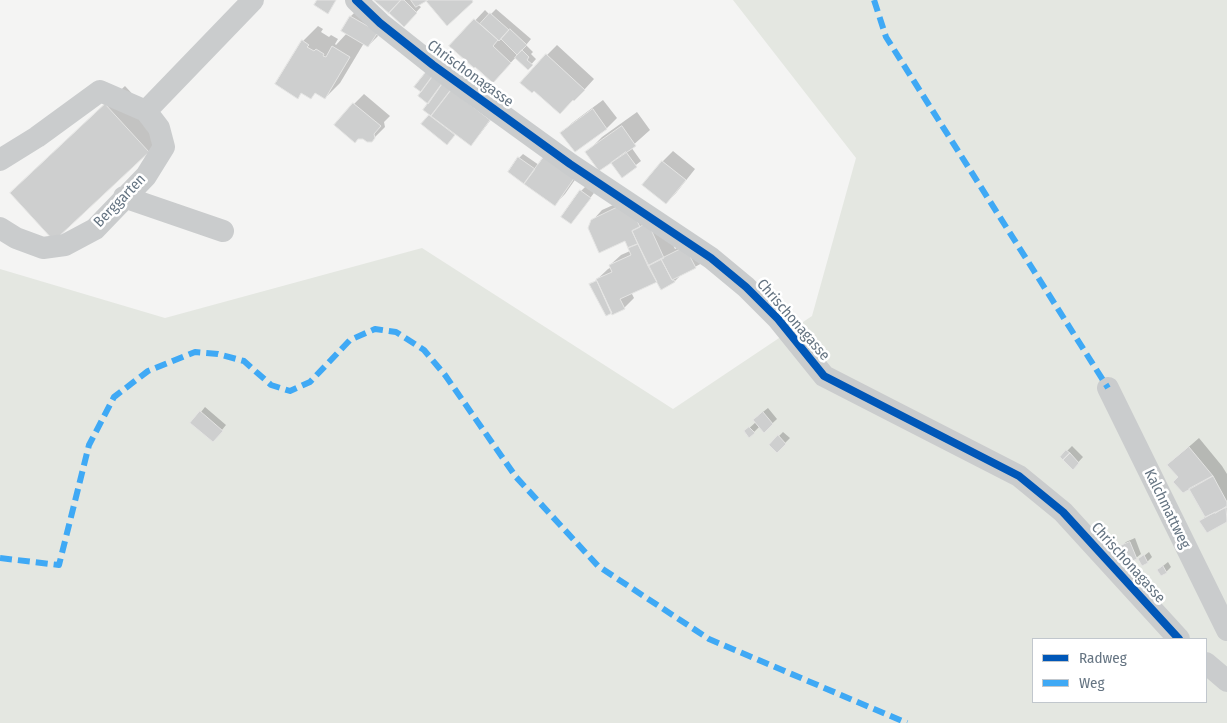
<!DOCTYPE html>
<html>
<head>
<meta charset="utf-8">
<style>
  body { margin:0 }
  #map { position:relative; width:1227px; height:723px; overflow:hidden; background:#f4f4f3; font-family:"Fira Sans Condensed",sans-serif }
  canvas { display:block }
  .legend { position:absolute; left:1032px; top:638px; width:175px; height:65px; box-sizing:border-box; background:#fff; border:1px solid #c1c7cd; margin:0; padding:6px 9px; list-style:none; font-size:15px; color:#657482 }
  .legend li { display:flex; align-items:center; gap:10px; height:25px }
  .legend b { width:25px; border:1px solid #c1c7cd }
</style>
</head>
<body>
<div id="map">
<canvas width="1227" height="723"></canvas>
<ul class="legend">
<li><b style="height:6px;background:#0057b8"></b>Radweg</li>
<li><b style="height:6px;background:#3fa9f5"></b>Weg</li>
</ul>
</div>
<script>
const ctx = document.querySelector('canvas').getContext('2d');
ctx.lineJoin = 'round';
function fillPath(path, color) {
  ctx.fillStyle = color;
  ctx.fill(path, 'evenodd');
}
function strokePath(path, color, width, dash) {
  ctx.strokeStyle = color;
  ctx.lineWidth = width;
  ctx.lineCap = dash ? 'butt' : 'round';
  ctx.setLineDash(dash || []);
  ctx.stroke(path);
}
function label(font, color, halo, rows, align = 'center') {
  ctx.font = font + ' "Fira Sans Condensed",sans-serif';
  ctx.lineWidth = 5;
  ctx.setLineDash([]);
  ctx.textBaseline = 'middle';
  ctx.strokeStyle = halo;
  ctx.fillStyle = color;
  for (const [text, x, y, turn = 0] of rows) {
    ctx.save();
    ctx.translate(x, y);
    ctx.rotate((+turn || 0) * Math.PI / 180);
    ctx.textAlign = isNaN(turn) ? turn : align;
    if (halo) ctx.strokeText(text, 0, 0);
    ctx.fillText(text, 0, 0);
    ctx.restore();
  }
}
const green = new Path2D(`
  M 733,0 L 1227,0 L 1227,723 L 0,723 L 0,269 L 165,318 L 422,248 L 673,409 L 812,316 L 856,158 ZM 1033,639 L 1206,639 L 1206,702 L 1033,702 Z`);
const shadow = new Path2D(`
  M 376,0 L 425,0 L 418,5 L 421,7 L 404,25 Z
  M 361,6 L 378,36 L 368,46 L 364,43 L 340,83 L 325,98 L 316,92 L 311,98 L 302,92 L 298,97 L 303,41 L 318,26 L 323,29 L 321,32 L 329,37 L 331,35 L 338,39 L 335,44 L 336,45 L 347,33 L 343,31 L 351,16 Z
  M 496,9 L 531,39 L 526,45 L 533,52 L 531,54 L 536,59 L 528,68 L 516,57 L 503,71 L 451,46 L 485,10 L 490,15 Z
  M 557,45 L 594,79 L 584,90 L 534,89 L 547,55 Z
  M 125,86 L 168,132 L 149,151 L 31,174 Z
  M 364,94 L 390,116 L 384,122 L 385,127 L 371,141 L 354,104 Z
  M 603,100 L 617,118 L 607,128 L 575,151 L 562,133 L 572,123 Z
  M 499,109 L 480,134 L 471,144 L 456,133 L 452,138 L 423,124 L 430,114 Z
  M 637,112 L 650,130 L 631,147 L 641,161 L 622,176 L 611,161 L 587,152 L 602,137 Z
  M 673,151 L 695,169 L 676,193 L 666,203 L 644,184 L 663,161 Z
  M 523,154 L 539,165 L 584,167 L 565,194 L 555,204 L 519,158 Z
  M 586,186 L 594,193 L 571,223 L 581,191 Z
  M 631,197 L 658,214 L 675,249 L 695,238 L 702,263 L 679,276 L 679,277 L 675,281 L 661,288 L 657,280 L 631,292 L 634,298 L 624,308 L 591,285 L 608,269 L 612,267 L 610,265 L 621,255 L 630,251 L 625,240 L 592,221 L 602,210 Z
  M 205,407 L 226,425 L 217,436 L 201,412 Z
  M 768,408 L 777,419 L 764,431 L 760,426 L 750,436 L 746,431 L 756,422 L 759,415 Z
  M 783,432 L 790,438 L 777,451 L 770,445 Z
  M 1199,438 L 1222,466 L 1227,474 L 1227,520 L 1207,532 L 1201,521 L 1206,516 L 1189,487 L 1168,465 Z
  M 1072,446 L 1083,457 L 1073,468 L 1061,457 Z
  M 1135,538 L 1141,554 L 1136,558 L 1121,547 L 1126,542 Z
  M 1149,552 L 1152,557 L 1147,562 L 1142,564 L 1140,559 Z
  M 1168,562 L 1171,567 L 1166,572 L 1158,570 Z`);
const building = new Path2D(`
  M 317,0 L 336,0 L 328,14 L 314,5 Z
  M 374,0 L 401,0 L 389,13 Z
  M 401,0 L 404,0 L 417,13 L 404,27 L 389,13 Z
  M 411,0 L 428,0 L 416,7 Z
  M 428,0 L 472,0 L 473,2 L 447,26 L 426,1 Z
  M 490,13 L 509,30 L 499,41 L 480,24 Z
  M 350,16 L 378,32 L 368,47 L 341,31 Z
  M 474,19 L 498,40 L 493,46 L 511,63 L 493,83 L 475,67 L 474,68 L 449,46 Z
  M 510,29 L 527,45 L 517,55 L 501,39 Z
  M 302,40 L 309,45 L 307,47 L 314,51 L 316,49 L 324,54 L 323,56 L 326,57 L 332,46 L 350,57 L 325,99 L 315,93 L 311,99 L 301,93 L 298,99 L 275,84 Z
  M 522,50 L 529,57 L 527,60 L 533,65 L 528,70 L 515,58 Z
  M 546,54 L 585,90 L 574,101 L 573,100 L 560,114 L 534,91 L 532,93 L 520,83 Z
  M 426,72 L 432,77 L 421,92 L 414,87 Z
  M 432,77 L 442,84 L 428,104 L 418,96 Z
  M 442,84 L 451,90 L 431,116 L 423,110 Z
  M 451,90 L 490,120 L 471,146 L 431,116 Z
  M 353,103 L 381,126 L 374,134 L 375,138 L 372,142 L 367,142 L 363,139 L 358,139 L 355,143 L 334,125 Z
  M 105,104 L 149,152 L 54,241 L 10,193 Z
  M 593,109 L 607,129 L 575,152 L 560,133 Z
  M 429,115 L 455,135 L 447,145 L 421,124 Z
  M 622,126 L 636,146 L 599,171 L 585,152 Z
  M 626,152 L 637,167 L 622,178 L 611,163 Z
  M 545,155 L 575,177 L 555,206 L 524,184 Z
  M 518,157 L 535,169 L 524,184 L 508,172 Z
  M 662,161 L 686,180 L 666,204 L 642,185 Z
  M 580,190 L 591,198 L 571,224 L 561,217 Z
  M 620,206 L 633,212 L 640,227 L 632,231 L 638,244 L 628,248 L 625,241 L 599,253 L 588,228 L 591,220 Z
  M 648,223 L 664,258 L 648,266 L 632,231 Z
  M 638,244 L 657,282 L 620,299 L 625,309 L 612,315 L 596,279 L 612,272 L 609,265 L 631,255 L 628,248 Z
  M 685,247 L 696,268 L 672,280 L 661,259 Z
  M 661,259 L 672,280 L 674,280 L 675,282 L 661,290 L 648,266 Z
  M 597,281 L 612,313 L 606,316 L 589,284 Z
  M 200,411 L 223,431 L 213,442 L 190,423 Z
  M 763,412 L 773,424 L 764,433 L 753,420 Z
  M 749,427 L 755,433 L 749,438 L 744,431 Z
  M 778,435 L 786,444 L 777,453 L 769,445 Z
  M 1189,447 L 1213,476 L 1183,493 L 1173,482 L 1178,477 L 1167,465 Z
  M 1066,450 L 1070,453 L 1063,460 L 1060,457 Z
  M 1070,453 L 1079,463 L 1073,470 L 1063,460 Z
  M 1213,476 L 1227,502 L 1227,507 L 1205,517 L 1189,489 Z
  M 1226,507 L 1227,522 L 1207,533 L 1199,521 L 1215,512 L 1215,513 Z
  M 1130,542 L 1137,559 L 1127,563 L 1120,546 Z
  M 1144,555 L 1148,563 L 1142,566 L 1138,559 Z
  M 1163,566 L 1167,573 L 1161,576 L 1157,570 Z`);
const minor = new Path2D(`
  M 356,0 L 380,23 L 433,65 L 570,164 L 711,258 L 746,287 L 778,319 L 824,376 L 1019,476 L 1063,512 L 1179,639
  M 0,160 L 37,137 L 100,91 L 146,111
  M 124,197 L 223,231
  M 0,228 L 16,238 L 43,248 L 65,245 L 95,229 L 146,176 L 164,147 L 159,128 L 146,111 L 253,0
  M 1108,388 L 1227,630
  M 1206,663 L 1227,681`);
const quiet = new Path2D(`
  M 874,0 L 886,37 L 1108,388
  M 0,558 L 59,565 L 89,445 L 114,397 L 148,371 L 195,352 L 218,354 L 244,361 L 271,385 L 290,391 L 310,382 L 350,340 L 375,329 L 396,332 L 424,350 L 445,375 L 516,477 L 598,566 L 709,639 L 907,723`);
const cycleway = new Path2D(`
  M 356,0 L 380,23 L 433,65 L 570,164 L 711,258 L 746,287 L 778,319 L 824,376 L 1019,476 L 1063,512 L 1179,639`);
const streetNames = [
  ["Chrischonagasse",470,74,36],
  ["Berggarten",120,201,-46],
  ["Chrischonagasse",793,320,49],
  ["Kalchmattweg",1167,509,64],
  ["Chrischonagasse",1128,563,48]
];
fillPath(green, '#e4e7e1');
fillPath(shadow, '#0003');
fillPath(building, '#cecfcf');
strokePath(building, '#e4e4e3', 1);
strokePath(minor, '#cacccd', 22);
strokePath(quiet, '#3fa9f5', 6, [12, 6]);
strokePath(cycleway, '#0057b8', 8);
label('15px', '#657482', '#fff', streetNames);
</script>
</body>
</html>
